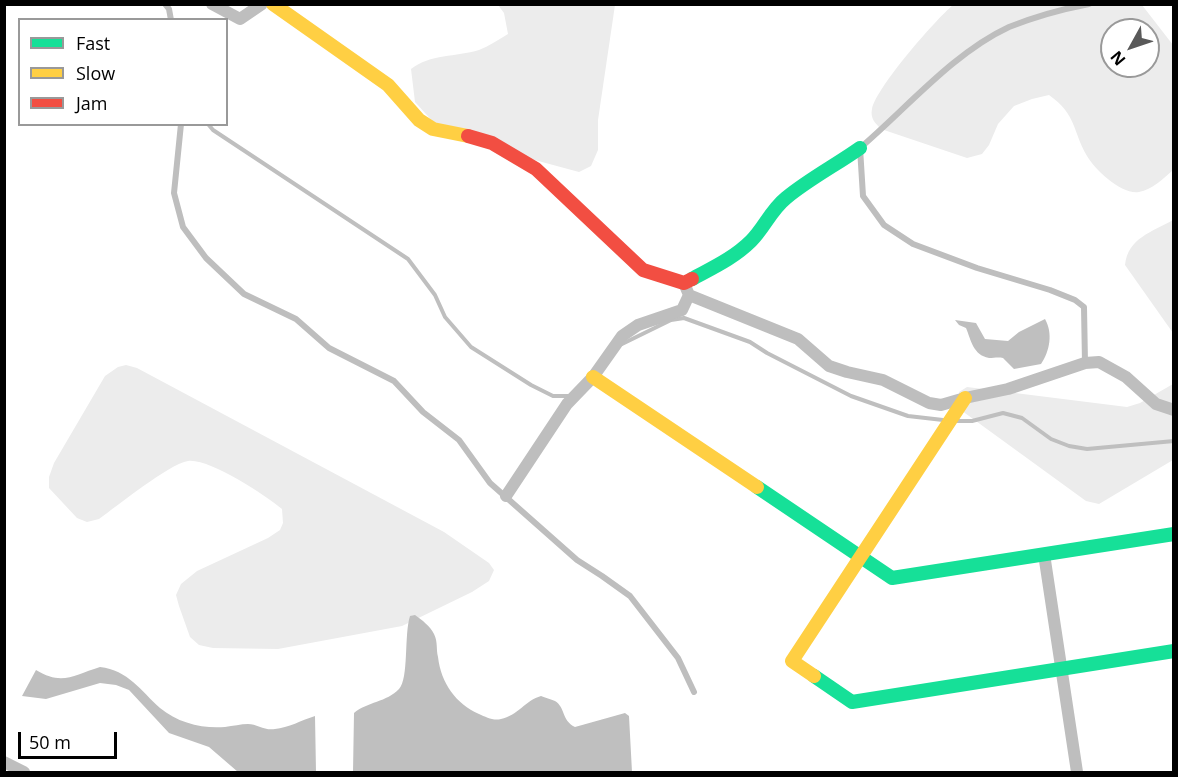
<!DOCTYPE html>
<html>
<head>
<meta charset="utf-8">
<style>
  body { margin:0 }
  #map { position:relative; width:1178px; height:777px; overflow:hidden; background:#fff; font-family:"Open Sans",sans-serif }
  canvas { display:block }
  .frame { position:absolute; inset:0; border:6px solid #000; pointer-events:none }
  .legend { position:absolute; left:18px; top:18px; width:210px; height:108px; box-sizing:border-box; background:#fff; border:2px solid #999; margin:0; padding:8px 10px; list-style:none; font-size:18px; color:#000 }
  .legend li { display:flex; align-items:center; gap:12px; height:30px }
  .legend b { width:30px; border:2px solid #999 }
  .north { position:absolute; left:1100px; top:18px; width:60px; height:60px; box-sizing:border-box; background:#fff; border:2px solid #999; border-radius:50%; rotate:230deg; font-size:16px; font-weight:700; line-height:24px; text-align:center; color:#000 }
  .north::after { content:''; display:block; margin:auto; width:21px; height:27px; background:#595959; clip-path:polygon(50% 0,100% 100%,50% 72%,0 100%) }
  .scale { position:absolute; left:18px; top:732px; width:99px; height:27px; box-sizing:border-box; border:3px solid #000; border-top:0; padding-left:8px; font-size:18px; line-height:21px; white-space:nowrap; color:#000; -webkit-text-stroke:4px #fff; paint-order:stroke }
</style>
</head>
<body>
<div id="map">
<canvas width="1178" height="777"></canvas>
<div class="frame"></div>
<ul class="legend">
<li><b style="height:8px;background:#16e098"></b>Fast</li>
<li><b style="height:8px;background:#ffcf43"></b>Slow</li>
<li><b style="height:8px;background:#f24e42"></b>Jam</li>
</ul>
<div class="north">N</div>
<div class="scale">50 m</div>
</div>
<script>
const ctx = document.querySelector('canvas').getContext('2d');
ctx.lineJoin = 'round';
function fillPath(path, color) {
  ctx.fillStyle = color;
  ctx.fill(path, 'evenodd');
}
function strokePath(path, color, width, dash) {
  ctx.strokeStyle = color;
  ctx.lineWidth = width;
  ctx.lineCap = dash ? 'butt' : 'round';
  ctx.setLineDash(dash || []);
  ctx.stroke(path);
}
const green = new Path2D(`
  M 498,5 L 615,5 L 598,120 L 598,150 L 591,166 L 579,172 L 446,136 L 415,102 L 411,69 C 430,54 456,57 479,50 C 489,46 498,40 508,34 L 504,13 Z
  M 953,5 L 1142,5 L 1173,45 L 1173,170 C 1164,178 1152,190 1139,192 C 1122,195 1095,170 1087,156 C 1072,130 1077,115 1049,95 L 1032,99 L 1014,106 L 998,124 L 989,145 L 982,154 L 967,158 L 881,129 C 875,123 870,118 872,109 C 876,88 935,20 953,5 ZM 1112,30 L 1148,30 L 1148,66 L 1112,66 Z
  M 1173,220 L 1173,333 L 1125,265 C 1128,238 1152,232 1173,220 Z
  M 126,365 L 137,368 L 444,532 L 489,563 L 494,570 L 489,581 L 472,592 L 402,626 L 278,649 L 213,648 L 199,645 L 190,637 L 179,606 L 176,595 L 181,584 L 197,571 L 268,538 L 280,530 L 283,523 L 282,509 C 265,495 209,458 188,461 C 169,464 117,506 99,519 L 87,522 L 77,518 L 49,488 L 49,477 L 54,463 L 105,376 L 118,367 Z
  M 1173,384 L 1173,460 L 1099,504 L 1086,501 L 958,408 L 959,392 L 967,387 L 1127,407 L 1140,403 Z`);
const water = new Path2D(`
  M 1045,319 C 1053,333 1050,351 1041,364 L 1014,369 L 1003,358 C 998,357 994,358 989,358 C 973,355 971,340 966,328 L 959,325 L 955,320 L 976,323 L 985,339 L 1008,341 L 1019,332 Z
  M 415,615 C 422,620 430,626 434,634 C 438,642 436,649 438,657 C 441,683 456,704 479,714 C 486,717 493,721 501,719 C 517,716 526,700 541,696 C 545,698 551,699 555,701 C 566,708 561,720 575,727 L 625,713 L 629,716 L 632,772 L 353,772 L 354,713 C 367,702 387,702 399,689 C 409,679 404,634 410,616 Z
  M 100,667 C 128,670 141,691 160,708 C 178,723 203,729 225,727 C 233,726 241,724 248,724 C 257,724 265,731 275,729 C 288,728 302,720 315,716 L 316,772 L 238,772 L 209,747 L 169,733 L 129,690 L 116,685 L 100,683 L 46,699 L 22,696 L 36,670 C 62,686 74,675 100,667 Z`);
const stream = new Path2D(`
  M 208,124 L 213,130 L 408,259 L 435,295 L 445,317 L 471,347 L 531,385 L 553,396 L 571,396
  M 622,344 L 671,320 L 684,318 L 750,342 L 767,353 L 851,396 L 908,416 L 943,420
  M 957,421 L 972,421 L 1003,413 L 1022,418 L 1051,439 L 1069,446 L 1087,449 L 1174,441`);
const lane = new Path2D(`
  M 165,4 L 169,9 L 171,20
  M 181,124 L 174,193 L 183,227 L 206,258 L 244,294 L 296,319 L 329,348 L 394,381 L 423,412 L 459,440 L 490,483 L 577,560 L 602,576 L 630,596 L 678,658 L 694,692
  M 1085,363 L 1084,307 L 1075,300 L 1050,290 L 977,268 L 913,244 L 884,225 L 863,196 L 860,148 C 906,109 953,53 1009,27 C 1034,17 1063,9 1089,4`);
const street = new Path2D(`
  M 212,4 L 240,19 L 262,4
  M 684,283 L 689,295 L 798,339 L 829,366 L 847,372 L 883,380 L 929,403 L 941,405 L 965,398 L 1008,389 L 1085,363 L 1099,362 L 1126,377 L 1156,404 L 1174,410
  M 506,496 L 567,404 L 593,377 L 622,336 L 638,325 L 682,310 L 689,295
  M 1044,554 L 1077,772
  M 4,762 L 24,772`);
const fast = new Path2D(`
  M 692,279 C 712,268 734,258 751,241 C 764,228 771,210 786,198 C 809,179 836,165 860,148
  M 757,487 L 892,578 L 1174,534
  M 814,676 L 852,702 L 1174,651`);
const slow = new Path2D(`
  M 273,4 L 388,85 L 419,120 L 433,129 L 468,136
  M 593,377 L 757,487
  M 814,676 L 792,661 L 965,398`);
const jam = new Path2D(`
  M 468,136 L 492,143 L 536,169 L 643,270 L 684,283 L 692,279`);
fillPath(green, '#ececec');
fillPath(water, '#bfbfbf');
strokePath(stream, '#bfbfbf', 4);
strokePath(lane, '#bebebe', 6);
strokePath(street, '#bebebe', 12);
strokePath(fast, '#16e098', 14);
strokePath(slow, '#ffcf43', 14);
strokePath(jam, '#f24e42', 14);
</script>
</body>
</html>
